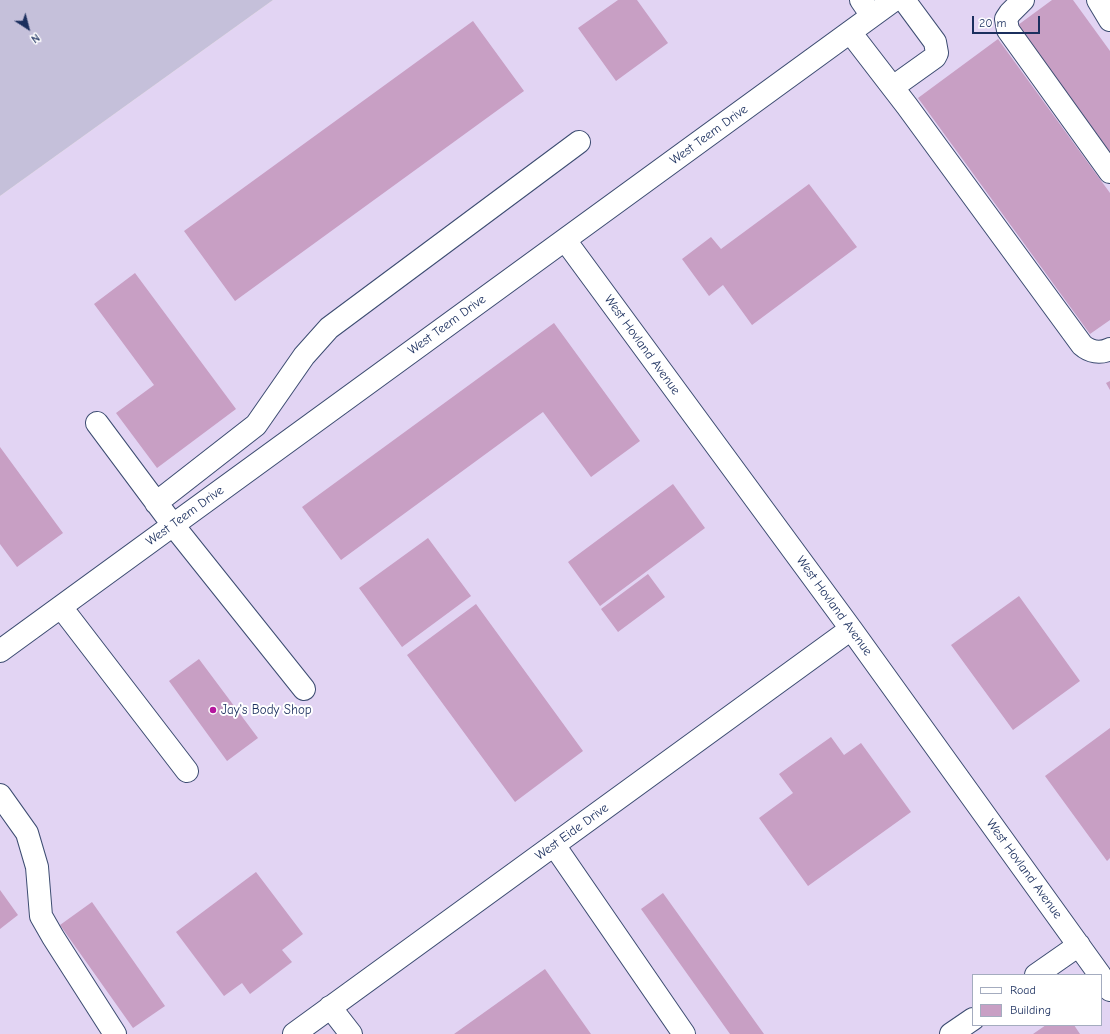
<!DOCTYPE html>
<html>
<head>
<meta charset="utf-8">
<style>
  body { margin:0 }
  #map { position:relative; width:1110px; height:1034px; overflow:hidden; background:#f6eddb; font-family:"Comic Neue",sans-serif }
  canvas { display:block }
  .legend { position:absolute; left:972px; top:974px; width:130px; height:52px; box-sizing:border-box; background:#fff; border:1px solid #a4acbf; margin:0; padding:5px 7px; list-style:none; font-size:12px; color:#1b2f5e }
  .legend li { display:flex; align-items:center; gap:8px; height:20px }
  .legend b { width:20px; border:1px solid #a4acbf }
  .north { position:absolute; left:8px; top:8px; width:40px; height:40px; -webkit-text-stroke:3px #fff; paint-order:stroke; rotate:144deg; font-size:11px; font-weight:700; line-height:16px; text-align:center; color:#1b2f5e }
  .north::after { content:''; display:block; margin:auto; width:14px; height:18px; background:#1b2f5e; clip-path:polygon(50% 0,100% 100%,50% 72%,0 100%) }
  .scale { position:absolute; left:972px; top:16px; width:68px; height:18px; box-sizing:border-box; border:2px solid #1b2f5e; border-top:0; padding-left:5px; font-size:12px; line-height:14px; white-space:nowrap; color:#1b2f5e; -webkit-text-stroke:3px #fff; paint-order:stroke }
</style>
</head>
<body>
<div id="map">
<canvas width="1110" height="1034"></canvas>
<ul class="legend">
<li><b style="height:5px;background:#fff"></b>Road</li>
<li><b style="height:11px;background:#c89fc4"></b>Building</li>
</ul>
<div class="north">N</div>
<div class="scale">20 m</div>
</div>
<script>
const ctx = document.querySelector('canvas').getContext('2d');
ctx.lineJoin = 'round';
function fillPath(path, color) {
  ctx.fillStyle = color;
  ctx.fill(path, 'evenodd');
}
function strokePath(path, color, width, dash) {
  ctx.strokeStyle = color;
  ctx.lineWidth = width;
  ctx.lineCap = dash ? 'butt' : 'round';
  ctx.setLineDash(dash || []);
  ctx.stroke(path);
}
function label(font, color, halo, rows, align = 'center') {
  ctx.font = font + ' "Comic Neue",sans-serif';
  ctx.lineWidth = 4;
  ctx.setLineDash([]);
  ctx.textBaseline = 'middle';
  ctx.strokeStyle = halo;
  ctx.fillStyle = color;
  for (const [text, x, y, turn = 0] of rows) {
    ctx.save();
    ctx.translate(x, y);
    ctx.rotate((+turn || 0) * Math.PI / 180);
    ctx.textAlign = isNaN(turn) ? turn : align;
    if (halo) ctx.strokeText(text, 0, 0);
    ctx.fillText(text, 0, 0);
    ctx.restore();
  }
}
const built = new Path2D(`
  M 273,0 L 1110,0 L 1110,1034 L 0,1034 L 0,196 ZM 973,975 L 1101,975 L 1101,1025 L 973,1025 Z`);
const industrial = new Path2D(`
  M 0,0 L 273,0 L 0,196 Z`);
const building = new Path2D(`
  M 618,0 L 637,0 L 668,43 L 616,81 L 578,28 Z
  M 1052,0 L 1073,0 L 1110,51 L 1110,152 L 1018,25 Z
  M 473,21 L 524,91 L 235,301 L 184,231 Z
  M 998,39 L 1110,193 L 1110,320 L 1090,334 L 918,98 Z
  M 809,184 L 857,247 L 752,325 L 723,285 L 709,296 L 682,259 L 711,237 L 721,249 Z
  M 135,273 L 236,409 L 157,468 L 116,413 L 154,385 L 94,304 Z
  M 554,323 L 640,441 L 591,477 L 543,412 L 341,560 L 302,507 Z
  M 1110,381 L 1110,390 L 1106,383 Z
  M 0,447 L 63,533 L 17,567 L 0,544 Z
  M 673,484 L 705,528 L 600,606 L 568,562 Z
  M 428,538 L 471,596 L 402,647 L 359,588 Z
  M 648,574 L 665,597 L 618,632 L 601,609 Z
  M 1019,596 L 1080,681 L 1013,730 L 951,645 Z
  M 476,604 L 583,751 L 515,802 L 407,655 Z
  M 199,659 L 258,738 L 227,761 L 169,681 Z
  M 1110,728 L 1110,858 L 1107,861 L 1045,776 Z
  M 831,737 L 844,755 L 861,743 L 911,812 L 808,886 L 759,818 L 793,793 L 779,774 Z
  M 256,872 L 303,934 L 282,950 L 292,962 L 250,994 L 242,983 L 224,996 L 176,932 Z
  M 0,890 L 18,915 L 0,929 Z
  M 663,893 L 764,1034 L 730,1034 L 641,909 Z
  M 92,902 L 165,1006 L 133,1028 L 60,925 Z
  M 545,969 L 591,1034 L 454,1034 Z
  M 1046,1025 L 1074,1025 L 1080,1034 L 1033,1034 Z`);
const minor = new Path2D(`
  M 861,0 L 872,16
  M 1023,0 L 1010,13 L 1006,19 L 1008,30 L 1110,172
  M 1098,0 L 1110,20
  M 850,32 L 907,106 L 1082,345 C 1090,352 1100,354 1110,349
  M 893,87 L 935,57 L 937,53 L 935,42 L 904,0
  M 565,240 L 851,629 L 1100,975
  M 97,423 L 173,525 L 304,689
  M 156,503 L 256,425 L 304,356 L 329,328 L 579,142
  M 61,607 L 187,771
  M 0,651 L 894,0
  M 0,795 L 27,833 L 37,867 L 41,916 L 53,937 L 115,1034
  M 554,845 L 684,1034
  M 1036,975 L 1079,945
  M 1101,977 L 1110,990
  M 330,1007 L 351,1034
  M 294,1034 L 851,629
  M 951,1034 L 973,1019`);
const markers = [
  [213,710,4,"#b5179e"]
];
const streetNames = [
  ["West Teem Drive",709,135,-36],
  ["West Teem Drive",447,325,-36],
  ["West Hovland Avenue",642,345,54],
  ["West Teem Drive",185,516,-36],
  ["West Hovland Avenue",834,606,54],
  ["West Eide Drive",572,832,-36],
  ["West Hovland Avenue",1024,869,54]
];
const poiNames = [
  ["Jay's Body Shop",221,710]
];
fillPath(built, '#e2d4f3');
fillPath(industrial, '#c5c0da');
fillPath(building, '#c89fc4');
strokePath(minor, '#3c4c71', 24);
strokePath(minor, '#fff', 22);
for (const [x, y, r, color] of markers) {
  const dot = new Path2D();
  dot.arc(x, y, r, 0, 2 * Math.PI);
  ctx.fillStyle = color;
  ctx.fill(dot);
  strokePath(dot, '#fff', 1.5);
}
label('13px', '#1b2f5e', '#fff', streetNames);
label('13px', '#1b2f5e', '#fff', poiNames, 'left');
</script>
</body>
</html>
